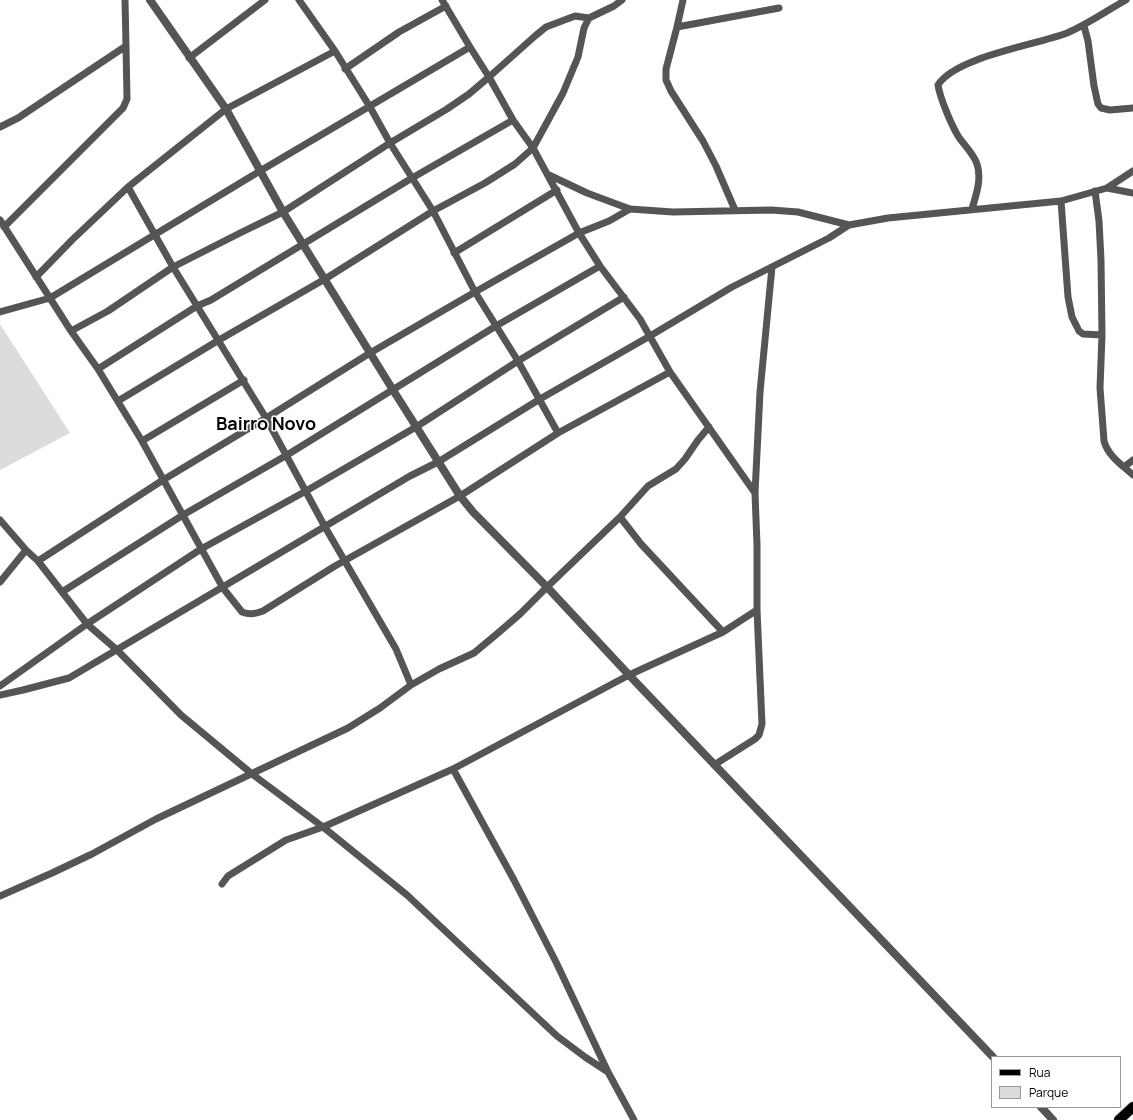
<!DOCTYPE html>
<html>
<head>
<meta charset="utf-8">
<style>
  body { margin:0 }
  #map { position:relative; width:1133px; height:1120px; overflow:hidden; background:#fff; font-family:Manrope,sans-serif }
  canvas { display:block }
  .legend { position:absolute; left:991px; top:1056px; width:130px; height:52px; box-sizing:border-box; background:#fff; border:1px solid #999; margin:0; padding:5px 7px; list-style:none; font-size:12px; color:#000 }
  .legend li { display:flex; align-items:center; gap:8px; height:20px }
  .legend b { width:20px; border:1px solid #999 }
</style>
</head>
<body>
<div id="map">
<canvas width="1133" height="1120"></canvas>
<ul class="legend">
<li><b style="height:5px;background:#000"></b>Rua</li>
<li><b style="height:11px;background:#dcdcdc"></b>Parque</li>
</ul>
</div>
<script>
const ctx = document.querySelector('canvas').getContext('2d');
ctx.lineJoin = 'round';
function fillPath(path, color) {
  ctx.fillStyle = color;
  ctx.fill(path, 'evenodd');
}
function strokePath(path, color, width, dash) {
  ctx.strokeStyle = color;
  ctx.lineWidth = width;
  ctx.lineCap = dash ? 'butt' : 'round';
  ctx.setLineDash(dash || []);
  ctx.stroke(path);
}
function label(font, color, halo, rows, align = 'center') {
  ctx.font = font + ' Manrope,sans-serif';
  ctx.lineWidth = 3;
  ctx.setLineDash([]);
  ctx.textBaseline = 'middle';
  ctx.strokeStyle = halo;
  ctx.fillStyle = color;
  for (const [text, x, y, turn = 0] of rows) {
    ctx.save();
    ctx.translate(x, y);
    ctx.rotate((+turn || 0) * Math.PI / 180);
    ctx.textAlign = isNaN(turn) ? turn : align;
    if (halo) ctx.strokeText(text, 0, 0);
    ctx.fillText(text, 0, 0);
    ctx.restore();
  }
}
const green = new Path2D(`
  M 0,324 L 70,433 L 0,470 Z`);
const minor = new Path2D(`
  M 125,0 L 126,46
  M 299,0 L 335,51 L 370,107 L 390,143 L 433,211 L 475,292 L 518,361 L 558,433
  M 442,0 L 470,47 L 489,77 L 513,120 L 533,148 L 579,233 L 600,266 L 640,319 L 670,372 L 755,493
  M 683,0 L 677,27 L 666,69 L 666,80 L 671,91 L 703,141 L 716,166 L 735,210
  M 1084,26 L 1088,41 L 1094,86 L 1098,104 L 1101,108 L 1110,110 L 1133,108
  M 677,27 L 779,8
  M 335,51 L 226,109 L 128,187 L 173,267 L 266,418 L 325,527 L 396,649 L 411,685
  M 189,58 L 265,0
  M 345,69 L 399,32 L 446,6
  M 0,127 L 18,118 L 126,46 L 127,99 L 123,108 L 4,227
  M 549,175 L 587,193 L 630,209 L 673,212 L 771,210 L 798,212 L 849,225
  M 1107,188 L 1133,193
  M 1095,191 L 1099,221 L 1101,260 L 1102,335 L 1100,388 L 1104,441 C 1108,456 1122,465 1133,475
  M 1061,201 L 1068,297 L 1072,317 L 1079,331 L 1083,334 L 1102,335
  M 972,209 C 976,195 982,179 977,164 C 974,154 964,145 958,136 C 951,124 940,98 938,85 C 955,57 1036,45 1067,33 C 1088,24 1106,11 1126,0
  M 0,220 L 71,331 L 98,369 L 142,441 L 223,588 L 242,612 C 250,615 255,614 263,611 L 335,566 L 460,496 L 558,433 L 670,372
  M 454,253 L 557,190
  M 36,277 L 72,240 L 128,187
  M 0,312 L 50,298 L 260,171 L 470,47
  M 71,331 L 108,311 L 173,267 L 240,233 L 283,212 L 390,143 L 447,109 L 469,94 L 489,77 L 535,36 L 546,27 L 575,16 L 589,18
  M 98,369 L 197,306 L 211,300 L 412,178 L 513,120
  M 118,401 L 219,340 L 325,279 L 433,211 L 485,183 L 515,164 L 533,148 L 563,93 L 578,57 L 584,28 L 589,18 L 614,6 L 622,0
  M 142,441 L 244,380
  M 1124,467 L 1133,460
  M 620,517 L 641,544 L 723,632
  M 0,520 L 26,550 L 38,561 L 87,624 L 117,650 L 181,715 L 252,774 L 323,827 L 407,895 L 557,1036 L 585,1057 L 608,1072
  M 38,561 L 163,480 L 266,418 L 370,353 L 475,292 L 579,233 L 609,221 L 630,209
  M 0,582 L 26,550
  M 62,592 L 183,515 L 287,455 L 496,326 L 600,266
  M 0,686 L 87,624 L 201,549 L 306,491 L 416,427 L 518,361 L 624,297
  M 0,695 L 23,690 L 69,678 L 410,476 L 438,462 L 540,399 L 650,336 L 732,287 L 829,238 L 849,225 L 888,218 L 1061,201 L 1107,188 L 1133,171
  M 714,765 L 755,739 L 759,735 L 762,724 L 757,610 L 757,545 L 755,493 L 760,392 L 772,267
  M 453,769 L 514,880 L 556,962 L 608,1072 L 634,1120
  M 222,884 L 228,876 L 286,840 L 323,827 L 453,769 L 629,675 L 723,632 L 757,610
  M 0,896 L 52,873 L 92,854 L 156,819 L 348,728 L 380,708 L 411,685 L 439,669 L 474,653 L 498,633 L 520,614 L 547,587 L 620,517 L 648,486 L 676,469 L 685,459 L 698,440 L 709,427`);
const tertiary = new Path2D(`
  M 150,0 L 226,109 L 283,212 L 393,390 L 460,496 L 473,512 L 547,587 L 629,675 L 993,1057
  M 1041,1107 L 1053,1120`);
const primary = new Path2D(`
  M 1119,1120 L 1133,1107`);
const districtNames = [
  ["Bairro Novo",266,425]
];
fillPath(green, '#dcdcdc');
strokePath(primary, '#dbdbdb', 12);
strokePath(minor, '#555', 7);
strokePath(tertiary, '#555', 8);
strokePath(primary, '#000', 10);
label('bold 18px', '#000', '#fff', districtNames);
</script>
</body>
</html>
